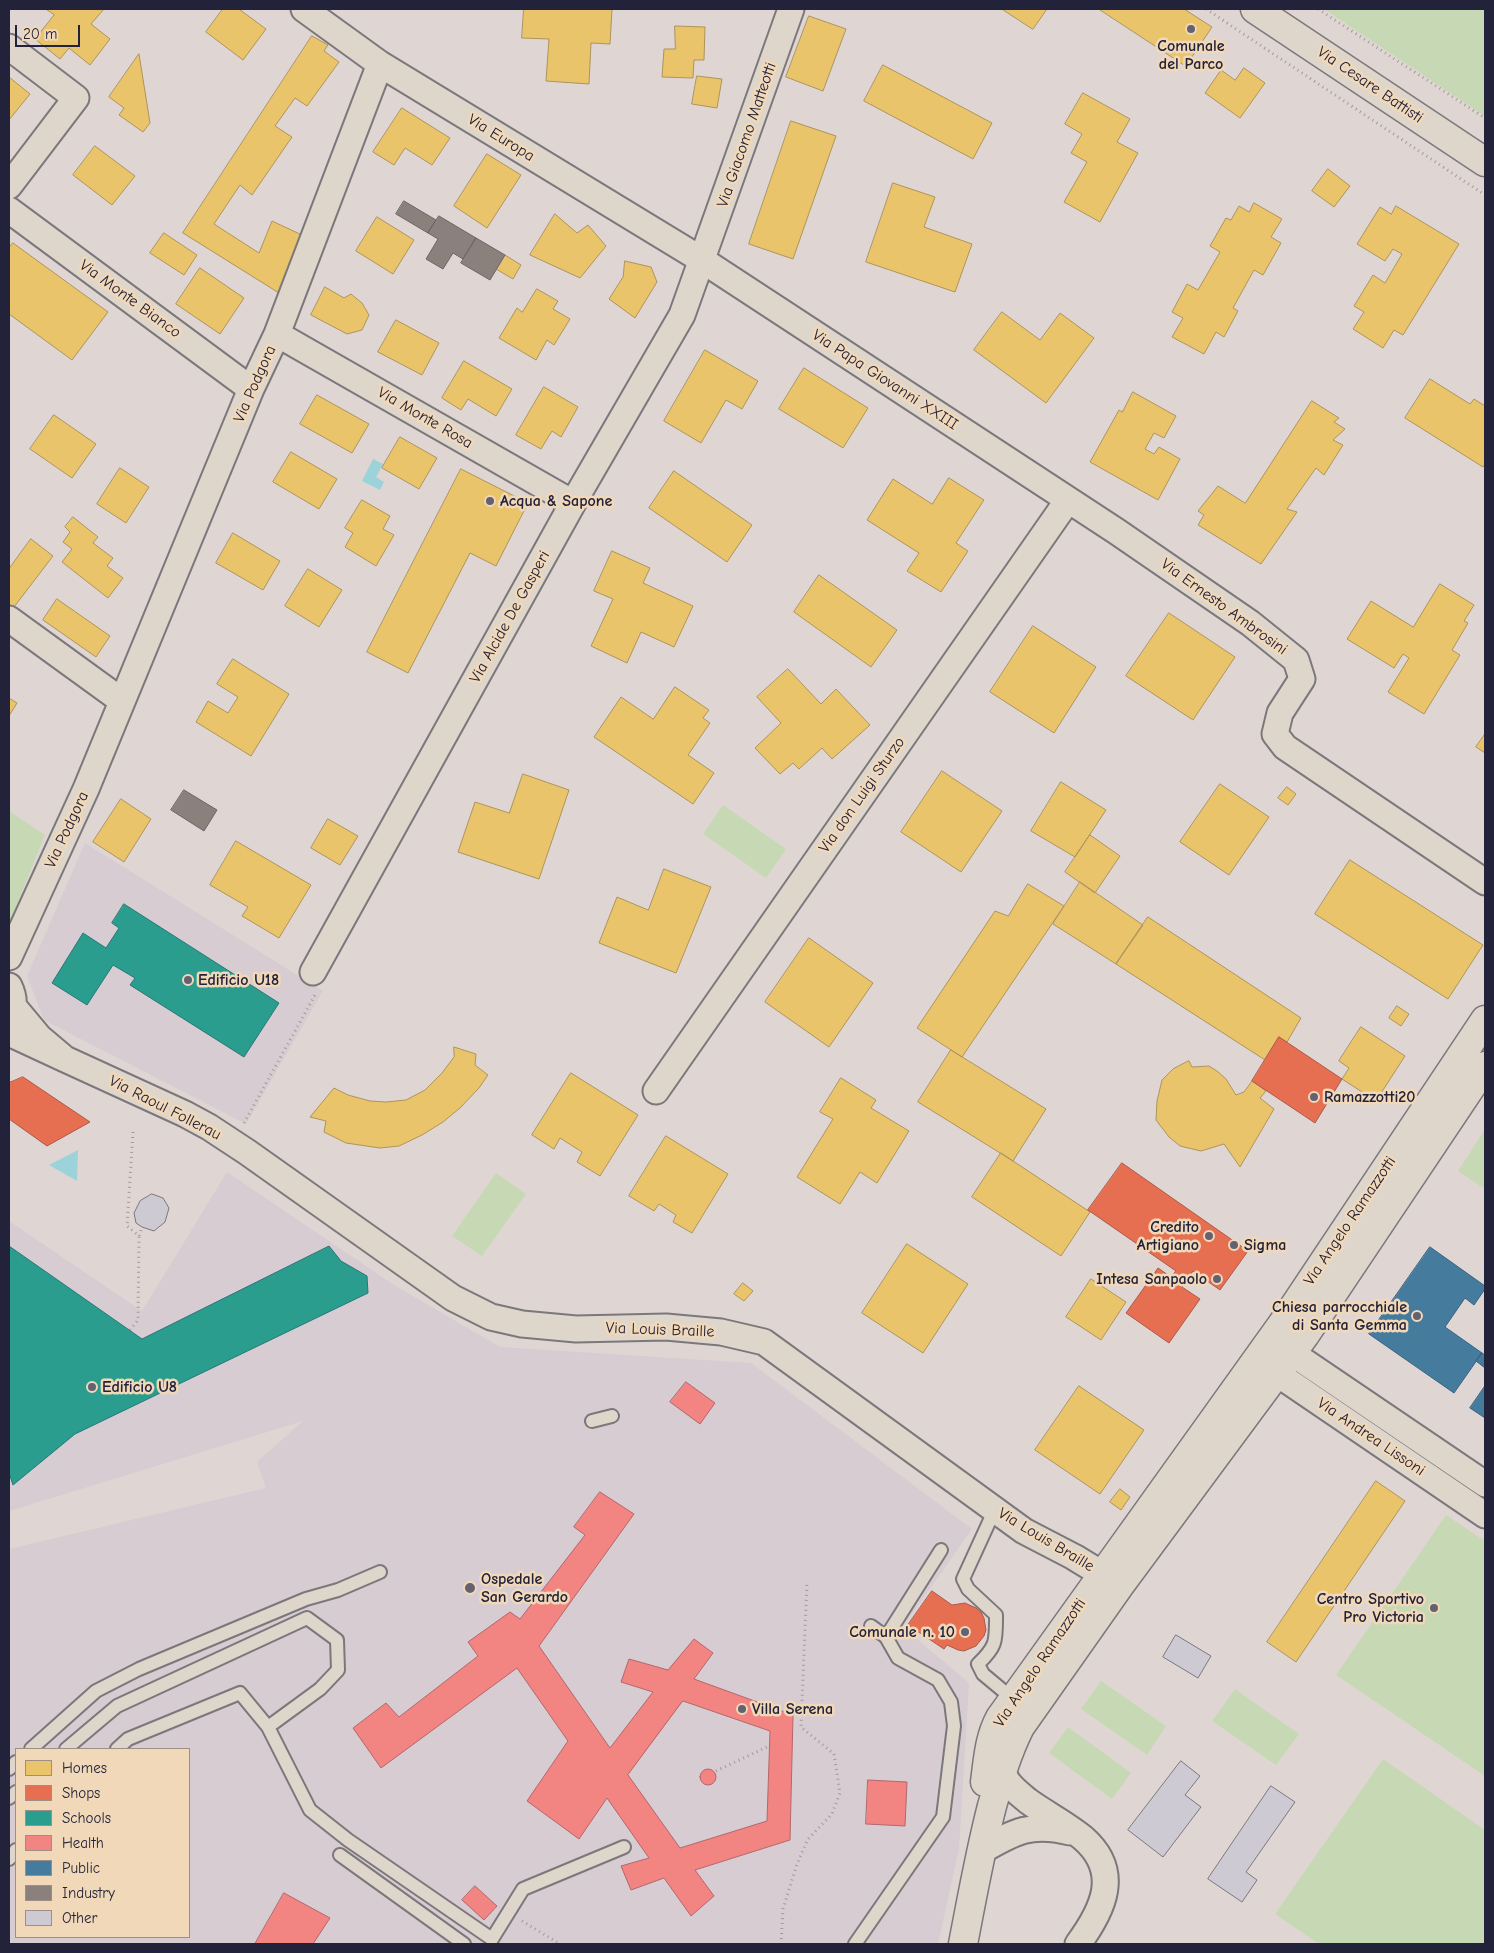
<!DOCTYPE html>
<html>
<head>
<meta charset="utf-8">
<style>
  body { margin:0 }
  #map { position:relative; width:1494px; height:1953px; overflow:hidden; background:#dfd6d3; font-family:"Comic Neue",sans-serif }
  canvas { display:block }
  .frame { position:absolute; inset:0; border:10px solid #22223b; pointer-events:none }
  .legend { position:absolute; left:15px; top:1748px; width:175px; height:190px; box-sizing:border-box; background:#f0d8b8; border:1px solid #9e8f86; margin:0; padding:6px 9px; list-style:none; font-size:15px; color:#22223b }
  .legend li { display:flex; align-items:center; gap:10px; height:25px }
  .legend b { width:25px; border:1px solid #9e8f86 }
  .scale { position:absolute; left:15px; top:25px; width:65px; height:22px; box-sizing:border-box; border:2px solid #22223b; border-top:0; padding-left:6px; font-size:15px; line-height:18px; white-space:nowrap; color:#22223b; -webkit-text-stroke:4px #f0d8b8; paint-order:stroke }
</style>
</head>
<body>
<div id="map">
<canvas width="1494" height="1953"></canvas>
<div class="frame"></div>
<ul class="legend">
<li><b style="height:14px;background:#e9c46a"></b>Homes</li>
<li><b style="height:14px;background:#e76f51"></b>Shops</li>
<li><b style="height:14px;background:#2a9d8f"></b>Schools</li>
<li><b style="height:14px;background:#f28482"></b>Health</li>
<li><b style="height:14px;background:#457b9d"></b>Public</li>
<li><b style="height:14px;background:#8a817c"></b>Industry</li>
<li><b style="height:14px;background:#cecad4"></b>Other</li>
</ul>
<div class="scale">20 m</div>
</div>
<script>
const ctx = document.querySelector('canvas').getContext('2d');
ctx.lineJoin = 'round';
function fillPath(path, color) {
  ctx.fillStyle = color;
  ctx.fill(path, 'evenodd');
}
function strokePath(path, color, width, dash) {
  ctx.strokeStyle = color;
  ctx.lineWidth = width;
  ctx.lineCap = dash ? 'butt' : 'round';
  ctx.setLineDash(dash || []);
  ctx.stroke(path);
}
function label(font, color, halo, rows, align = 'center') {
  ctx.font = font + ' "Comic Neue",sans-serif';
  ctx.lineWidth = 5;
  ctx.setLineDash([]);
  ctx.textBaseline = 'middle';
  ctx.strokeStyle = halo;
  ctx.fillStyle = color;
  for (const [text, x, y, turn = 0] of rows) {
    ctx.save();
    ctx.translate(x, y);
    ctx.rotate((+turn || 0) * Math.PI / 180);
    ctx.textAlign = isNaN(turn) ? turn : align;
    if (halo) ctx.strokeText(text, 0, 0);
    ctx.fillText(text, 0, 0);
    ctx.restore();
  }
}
const built = new Path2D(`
  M 85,843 L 323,991 L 246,1124 L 44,1020 L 27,976 Z
  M 227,1172 L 394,1285 L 500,1347 L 751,1363 L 972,1529 L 903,1627 L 969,1683 L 959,1849 L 938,1944 L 9,1944 L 9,1549 L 266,1488 L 257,1462 L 303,1421 L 9,1511 L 9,1221 L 142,1311 ZM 16,1749 L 189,1749 L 189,1937 L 16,1937 Z`);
const green = new Path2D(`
  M 1324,9 L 1485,9 L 1485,116 Z
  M 723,805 L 786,849 L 766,878 L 703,834 Z
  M 9,811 L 45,835 L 9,924 Z
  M 1485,1129 L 1485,1189 L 1458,1171 Z
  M 496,1173 L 526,1194 L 482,1256 L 452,1236 Z
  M 1446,1515 L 1485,1541 L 1485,1776 L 1336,1675 Z
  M 1101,1681 L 1166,1726 L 1147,1755 L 1081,1709 Z
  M 1235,1689 L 1299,1734 L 1276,1765 L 1212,1721 Z
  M 1068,1727 L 1131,1773 L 1112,1799 L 1049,1753 Z
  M 1383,1759 L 1485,1830 L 1485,1944 L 1319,1944 L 1275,1914 Z`);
const water = new Path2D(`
  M 373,459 L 383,464 L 376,477 L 384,482 L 380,490 L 362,481 Z
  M 78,1150 L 77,1181 L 49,1165 Z`);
const homes = new Path2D(`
  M 46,9 L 104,9 L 91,24 L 110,39 L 90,65 L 69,48 L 60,59 L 35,39 L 54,15 Z
  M 223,9 L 239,9 L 266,29 L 243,60 L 206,32 Z
  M 524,9 L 612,9 L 610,44 L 591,43 L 589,84 L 546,81 L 549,39 L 522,38 Z
  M 1002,9 L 1047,9 L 1033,29 Z
  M 1099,9 L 1184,9 L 1212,27 L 1186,66 Z
  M 809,16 L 846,29 L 823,91 L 786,77 Z
  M 675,26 L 705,27 L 704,60 L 694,60 L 693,78 L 662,77 L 664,49 L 675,49 Z
  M 312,36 L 328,45 L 324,51 L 339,62 L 307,106 L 295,98 L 275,126 L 292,137 L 252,195 L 240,185 L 214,224 L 259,253 L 272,221 L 302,235 L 279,293 L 183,233 Z
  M 139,54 L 150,123 L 143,132 L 119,115 L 124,108 L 109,97 Z
  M 883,65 L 992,123 L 973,159 L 864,101 Z
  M 1244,68 L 1265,83 L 1240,118 L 1205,93 L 1221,70 L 1235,80 Z
  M 697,76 L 722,79 L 717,108 L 692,104 Z
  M 9,77 L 30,94 L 9,120 Z
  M 1083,93 L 1130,119 L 1117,142 L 1138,153 L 1100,222 L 1064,202 L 1087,162 L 1071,153 L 1082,134 L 1065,124 Z
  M 402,108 L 450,138 L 432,165 L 405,148 L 394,165 L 373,152 Z
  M 791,121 L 836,136 L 793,259 L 749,244 Z
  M 95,146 L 135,176 L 112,205 L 73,175 Z
  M 487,154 L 521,175 L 487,228 L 454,206 Z
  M 1328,169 L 1350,186 L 1334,207 L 1312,191 Z
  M 893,183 L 935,197 L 924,227 L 972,244 L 955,292 L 866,262 Z
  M 1254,203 L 1282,219 L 1271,237 L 1281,243 L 1263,275 L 1254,270 L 1233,308 L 1238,311 L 1224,337 L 1216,332 L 1204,354 L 1172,337 L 1183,318 L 1172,312 L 1187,284 L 1198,290 L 1220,252 L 1210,246 L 1226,218 L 1231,220 L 1239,206 L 1249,212 Z
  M 1396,206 L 1459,244 L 1403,335 L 1394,330 L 1383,348 L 1353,329 L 1364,312 L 1354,306 L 1373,275 L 1385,283 L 1402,254 L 1393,249 L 1385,261 L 1357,244 L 1380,207 L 1391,214 Z
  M 555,214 L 577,233 L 588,225 L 606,246 L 580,278 L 530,255 Z
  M 377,217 L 414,240 L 393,274 L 356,251 Z
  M 164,233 L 197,255 L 184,275 L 150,253 Z
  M 13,243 L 108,312 L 72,360 L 9,314 L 9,248 Z
  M 505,255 L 521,265 L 513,279 L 496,269 Z
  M 625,261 L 651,267 L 657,282 L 635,318 L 609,299 L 623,277 Z
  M 200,268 L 244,298 L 220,334 L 176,304 Z
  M 325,287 L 344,298 L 351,294 L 362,303 L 369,315 L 362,330 L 347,334 L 311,315 Z
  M 537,289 L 558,301 L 553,309 L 570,319 L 554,345 L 547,340 L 536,360 L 499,338 L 517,308 L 522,312 Z
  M 1002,312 L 1040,340 L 1060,313 L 1094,338 L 1046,403 L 974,350 Z
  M 396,320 L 439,343 L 422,375 L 378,352 Z
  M 705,350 L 758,381 L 742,409 L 726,400 L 701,443 L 664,421 Z
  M 464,361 L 512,389 L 496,416 L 468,399 L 461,410 L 442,398 Z
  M 804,368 L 868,408 L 843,448 L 779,409 Z
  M 1430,379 L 1470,404 L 1474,399 L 1485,406 L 1485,464 L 1483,467 L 1405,418 Z
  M 544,387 L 578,407 L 561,437 L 552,431 L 541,449 L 516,435 Z
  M 1133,392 L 1176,416 L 1164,438 L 1154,433 L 1145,449 L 1154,454 L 1159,447 L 1180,459 L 1158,500 L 1090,462 L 1119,410 L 1122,412 Z
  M 317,395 L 369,424 L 352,453 L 300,424 Z
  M 1312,401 L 1339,418 L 1334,422 L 1345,429 L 1333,440 L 1343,445 L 1324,475 L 1316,468 L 1287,509 L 1297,512 L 1261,564 L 1198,525 L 1204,515 L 1198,511 L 1218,486 L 1245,503 Z
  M 54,415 L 96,444 L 72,478 L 30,449 Z
  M 400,437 L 437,458 L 419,489 L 382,468 Z
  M 291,452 L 337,479 L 319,509 L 273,482 Z
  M 120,468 L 149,487 L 126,523 L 97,504 Z
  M 461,469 L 528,503 L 496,566 L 470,553 L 408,673 L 367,652 Z
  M 674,471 L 752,525 L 727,562 L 649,508 Z
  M 949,478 L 984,500 L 956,543 L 968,551 L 941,592 L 907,571 L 919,553 L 867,520 L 893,479 L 932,504 Z
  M 362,500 L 390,516 L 383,529 L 394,535 L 376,566 L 345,547 L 353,533 L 345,528 Z
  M 73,517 L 98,537 L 93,543 L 113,558 L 107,566 L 123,578 L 108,598 L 62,562 L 72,549 L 63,542 L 70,532 L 65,527 Z
  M 233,533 L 280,561 L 263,590 L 216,563 Z
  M 31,539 L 53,556 L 14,607 L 9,604 L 9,569 Z
  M 612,551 L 650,568 L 643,583 L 693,606 L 674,647 L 641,632 L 627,663 L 591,646 L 613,599 L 594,591 Z
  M 308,569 L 342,590 L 319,627 L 285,606 Z
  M 819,575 L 897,630 L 871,667 L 794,612 Z
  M 1440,584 L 1474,605 L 1464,621 L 1468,623 L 1452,650 L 1460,655 L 1424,714 L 1388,692 L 1409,658 L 1403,654 L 1394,668 L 1347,639 L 1371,601 L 1413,627 Z
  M 57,599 L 110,636 L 96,657 L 43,620 Z
  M 1169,613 L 1235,657 L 1193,720 L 1126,676 Z
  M 1033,626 L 1096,667 L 1054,733 L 990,692 Z
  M 233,659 L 289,694 L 251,756 L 196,722 L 208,701 L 228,713 L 238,697 L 217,684 Z
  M 788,669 L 821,704 L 836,689 L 870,725 L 832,759 L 822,748 L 799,769 L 793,763 L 780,774 L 755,748 L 781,723 L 757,697 Z
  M 675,687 L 709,710 L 703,718 L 710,723 L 688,755 L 714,773 L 693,804 L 594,737 L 621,697 L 653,719 Z
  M 9,698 L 17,703 L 9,716 Z
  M 1485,734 L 1485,753 L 1476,747 Z
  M 942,771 L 1002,811 L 961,872 L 901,832 Z
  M 523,774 L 569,790 L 539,879 L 458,852 L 475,802 L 509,813 Z
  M 1061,782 L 1106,810 L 1075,857 L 1031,831 Z
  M 1220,784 L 1269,817 L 1229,875 L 1180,842 Z
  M 1287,787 L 1296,794 L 1288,805 L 1278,798 Z
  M 121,799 L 151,819 L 124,862 L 93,842 Z
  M 328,819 L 358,836 L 340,865 L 311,848 Z
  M 1090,835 L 1120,856 L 1095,893 L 1065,872 Z
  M 236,841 L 311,885 L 279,938 L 242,916 L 248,907 L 210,885 Z
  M 1350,860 L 1483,945 L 1448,999 L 1315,914 Z
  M 664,869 L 711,887 L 676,973 L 599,943 L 617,897 L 648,910 Z
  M 1080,882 L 1143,925 L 1116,964 L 1053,924 Z
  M 1028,884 L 1064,906 L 962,1057 L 917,1028 L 995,911 L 1008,916 Z
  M 1148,917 L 1301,1018 L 1287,1042 L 1279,1037 L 1265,1060 L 1116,964 Z
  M 809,938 L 873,983 L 829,1047 L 765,1002 Z
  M 1397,1006 L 1409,1014 L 1401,1026 L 1389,1018 Z
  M 1361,1027 L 1405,1056 L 1376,1101 L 1342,1079 L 1349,1068 L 1339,1061 Z
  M 454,1047 L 476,1054 L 475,1065 L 488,1075 L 479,1088 L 460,1108 L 443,1122 L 422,1135 L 399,1146 L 380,1148 L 346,1143 L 324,1132 L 326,1121 L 310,1117 L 334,1088 L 348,1095 L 370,1101 L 386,1102 L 406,1100 L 425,1090 L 442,1073 L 454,1057 Z
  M 951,1050 L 1046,1109 L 1013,1161 L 918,1102 Z
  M 1189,1061 L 1192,1067 L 1209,1066 L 1217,1071 L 1226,1079 L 1236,1095 L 1244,1092 L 1252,1081 L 1266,1091 L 1260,1098 L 1274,1109 L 1240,1167 L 1224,1144 L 1201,1151 L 1180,1146 L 1169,1137 L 1156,1120 L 1157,1101 L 1162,1080 L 1173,1069 Z
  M 571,1073 L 638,1115 L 600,1176 L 577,1162 L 582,1152 L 560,1138 L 554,1149 L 532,1135 Z
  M 841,1078 L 876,1100 L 871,1108 L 909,1131 L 877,1183 L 860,1172 L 840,1204 L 797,1177 L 833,1119 L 820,1112 Z
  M 666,1136 L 728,1174 L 692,1233 L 673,1222 L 676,1215 L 659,1204 L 654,1211 L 629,1196 Z
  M 1001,1153 L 1090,1212 L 1061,1256 L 972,1197 Z
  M 907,1244 L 968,1284 L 923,1353 L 862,1313 Z
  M 1091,1279 L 1126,1302 L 1101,1340 L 1066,1317 Z
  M 743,1283 L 753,1291 L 744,1301 L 734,1294 Z
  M 1079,1386 L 1144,1430 L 1100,1494 L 1035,1450 Z
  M 1376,1481 L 1405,1501 L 1296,1662 L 1267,1642 Z
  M 1120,1489 L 1130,1497 L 1121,1510 L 1110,1502 Z`);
const shops = new Path2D(`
  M 1279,1037 L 1342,1079 L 1315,1123 L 1252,1081 Z
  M 23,1077 L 90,1122 L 47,1146 L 9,1119 L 9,1083 Z
  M 1122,1163 L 1248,1251 L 1220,1290 L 1193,1271 L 1182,1287 L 1200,1299 L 1169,1343 L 1126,1313 L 1158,1268 L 1171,1277 L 1176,1271 L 1088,1210 Z
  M 932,1591 L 952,1605 L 965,1603 L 976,1608 L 981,1612 L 984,1618 L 986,1630 L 984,1636 L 976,1646 L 964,1651 L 958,1650 L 947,1645 L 944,1649 L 908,1625 Z`);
const schools = new Path2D(`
  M 124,904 L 279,1003 L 244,1057 L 130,985 L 135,978 L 113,965 L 87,1005 L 52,983 L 83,933 L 106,948 L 119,928 L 112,923 Z
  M 9,1246 L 142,1339 L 329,1246 L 341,1261 L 367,1276 L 368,1293 L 75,1434 L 13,1485 L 9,1473 Z`);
const health = new Path2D(`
  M 686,1382 L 715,1403 L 700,1424 L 670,1402 Z
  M 600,1492 L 634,1514 L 539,1646 L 610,1748 L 653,1692 L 621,1682 L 629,1659 L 668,1670 L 694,1639 L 713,1653 L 694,1679 L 793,1715 L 790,1840 L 695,1870 L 714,1896 L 691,1916 L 664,1878 L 631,1890 L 621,1866 L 649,1858 L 607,1798 L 579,1839 L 527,1801 L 568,1741 L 517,1668 L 381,1768 L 353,1728 L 386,1703 L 399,1717 L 478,1656 L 468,1642 L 510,1612 L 520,1619 L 585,1535 L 574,1527 ZM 683,1701 L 770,1731 L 767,1821 L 680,1848 L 628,1775 Z
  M700 1777a8 8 0 1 1 16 0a8 8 0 1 1-16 0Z
  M 868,1780 L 907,1782 L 905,1826 L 866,1824 Z
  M 475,1886 L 497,1906 L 484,1920 L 462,1900 Z
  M 284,1893 L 330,1918 L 313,1944 L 255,1944 Z`);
const public = new Path2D(`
  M 1430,1247 L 1485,1286 L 1485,1289 L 1474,1305 L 1465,1298 L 1445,1327 L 1482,1353 L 1454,1393 L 1369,1334 Z
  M 1482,1353 L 1485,1355 L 1485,1368 L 1476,1361 Z
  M 1485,1386 L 1485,1418 L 1470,1408 Z`);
const industry = new Path2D(`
  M 404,201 L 436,220 L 428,233 L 396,214 Z
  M 439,216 L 476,238 L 463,259 L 453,253 L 443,269 L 426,259 L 438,239 L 428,233 Z
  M 476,238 L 505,255 L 490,280 L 461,263 Z
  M 184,790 L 217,810 L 204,831 L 171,810 Z`);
const building = new Path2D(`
  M 152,1194 L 163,1198 L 169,1208 L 165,1222 L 154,1231 L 142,1227 L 136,1223 L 134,1213 L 140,1201 Z
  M 1176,1635 L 1211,1656 L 1198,1678 L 1163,1657 Z
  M 1181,1761 L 1200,1776 L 1185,1795 L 1201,1807 L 1163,1857 L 1128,1830 Z
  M 1271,1786 L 1295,1802 L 1246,1872 L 1257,1880 L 1242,1902 L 1208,1879 Z`);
const path = new Path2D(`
  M 1206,9 L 1485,195
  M 1318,9 L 1485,118
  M 244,1123 L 315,995
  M 133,1132 L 127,1226 L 139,1236 L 142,1227
  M 130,1330 L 138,1320 L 139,1236
  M 716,1771 L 769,1746
  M 522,1921 L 560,1944
  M 781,1944 L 783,1909 L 797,1864 L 808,1839 L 832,1814 L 840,1793 L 834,1754 L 801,1727 L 807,1582`);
const service = new Path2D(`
  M 592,1421 L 612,1416
  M 995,1509 L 963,1579 L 968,1589 L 996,1615 C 996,1641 997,1646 978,1664 L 983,1674 L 1013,1699
  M 886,1637 L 941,1550
  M 31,1749 L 96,1691 L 139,1669 L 306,1599 L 338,1590 L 380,1572
  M 66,1749 L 117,1706 L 307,1618 L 337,1640 L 338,1670 L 320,1689 L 268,1727
  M 117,1749 L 128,1739 L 240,1693 L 268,1727 L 310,1810 L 348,1840 L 492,1939 L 523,1889 L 624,1847
  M 9,1769 L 16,1762
  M 9,1798 L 16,1792
  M 340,1855 L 464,1944
  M 9,1859 L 16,1850
  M 855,1944 L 943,1817 L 954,1726 L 951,1702 L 938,1680 L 898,1658 L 886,1637 L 871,1626`);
const minor = new Path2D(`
  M 304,9 L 380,64 L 702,260 L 1116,531 L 1250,623 L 1296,660 L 1302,679 L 1280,713 L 1275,734 L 1285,747 L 1485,882
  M 9,47 L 76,98 L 9,186
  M 9,210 L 251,389
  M 277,334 L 573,503
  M 9,619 L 122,701
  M 9,957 L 86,789 L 251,389 L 277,334 L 380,64
  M 313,972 L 573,503 L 682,315 L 791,9
  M 9,986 C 15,998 15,1008 9,1020
  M 9,1033 L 65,1059 L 39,1037 L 14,1007
  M 65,1059 L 185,1114 L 209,1127 L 247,1152 L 453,1298 L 491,1317 L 522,1324 L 576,1329 L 666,1327 L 721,1332 L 764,1342 L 1024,1531 L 1074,1557 L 1120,1585
  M 656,1091 L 1068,500
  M 1274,1341 L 1485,1484
  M 1260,1362 L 1485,1515
  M 1002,1769 C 1005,1783 1017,1792 1028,1801 C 1046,1814 1066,1824 1083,1838 C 1122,1872 1103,1910 1078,1944
  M 981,1851 C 1014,1832 1030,1822 1070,1832`);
const tertiary = new Path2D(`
  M 985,1782 C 988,1760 989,1738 1000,1718 L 1283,1323 L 1485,1020
  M 963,1944 C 972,1898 980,1852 992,1806 C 1000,1778 1007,1753 1020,1727 L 1120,1585 L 1305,1335 L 1485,1066`);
const secondary = new Path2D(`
  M 1255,9 L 1485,162`);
const markers = [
  [1191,29,5,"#646170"],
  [490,501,5,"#646170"],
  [188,980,5,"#646170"],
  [1314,1097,5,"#646170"],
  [1209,1236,5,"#646170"],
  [1234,1245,5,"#646170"],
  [1217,1279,5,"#646170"],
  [1417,1316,5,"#646170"],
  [92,1387,5,"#646170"],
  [470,1588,6,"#646170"],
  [1434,1608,5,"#646170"],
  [965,1632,5,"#646170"],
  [742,1709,5,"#646170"]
];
const poiNames = [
  ["Comunale",1191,46,"center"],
  ["del Parco",1191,64,"center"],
  ["Acqua & Sapone",500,501],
  ["Edificio U18",198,980],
  ["Ramazzotti20",1324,1097],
  ["Credito",1199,1227,"right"],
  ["Artigiano",1199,1245,"right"],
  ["Sigma",1244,1245],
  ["Intesa Sanpaolo",1207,1279,"right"],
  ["Chiesa parrocchiale",1407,1307,"right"],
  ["di Santa Gemma",1407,1325,"right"],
  ["Edificio U8",102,1387],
  ["Ospedale",481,1579],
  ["San Gerardo",481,1597],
  ["Centro Sportivo",1424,1599,"right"],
  ["Pro Victoria",1424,1617,"right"],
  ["Comunale n. 10",955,1632,"right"],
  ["Villa Serena",752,1709]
];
const streetNames = [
  ["Via Cesare Battisti",1370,85,34],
  ["Via Giacomo Matteotti",747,135,-71],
  ["Via Europa",501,138,32],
  ["Via Monte Bianco",130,299,36],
  ["Via Papa Giovanni XXIII",885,380,33],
  ["Via Podgora",255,384,-66],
  ["Via Monte Rosa",425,418,30],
  ["Via Ernesto Ambrosini",1224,607,36],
  ["Via Alcide De Gasperi",510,617,-61],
  ["Via don Luigi Sturzo",862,795,-55],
  ["Via Podgora",67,830,-65],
  ["Via Raoul Follerau",165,1108,27],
  ["Via Angelo Ramazzotti",1350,1221,-56],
  ["Via Louis Braille",660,1330,2],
  ["Via Andrea Lissoni",1371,1437,34],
  ["Via Louis Braille",1046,1540,31],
  ["Via Angelo Ramazzotti",1040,1663,-56]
];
fillPath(built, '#d6ccd1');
fillPath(green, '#c6d9b4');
fillPath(water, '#9cd2d9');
fillPath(homes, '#e9c46a');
strokePath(homes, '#ad935c', 1);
fillPath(shops, '#e76f51');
strokePath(shops, '#ac584a', 1);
fillPath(schools, '#2a9d8f');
strokePath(schools, '#287876', 1);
fillPath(health, '#f28482');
strokePath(health, '#b4676d', 1);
fillPath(public, '#457b9d');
strokePath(public, '#3a6080', 1);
fillPath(industry, '#8a817c');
strokePath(industry, '#6b6468', 1);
fillPath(building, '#cecad4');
strokePath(building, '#7b777b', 1);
strokePath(service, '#7b777b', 16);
strokePath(minor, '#7b777b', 29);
strokePath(tertiary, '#7b777b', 31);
strokePath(secondary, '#7b777b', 31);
strokePath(path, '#a19b98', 3, [1, 4]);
strokePath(service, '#ded5cb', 12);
strokePath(minor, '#ded5cb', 25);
strokePath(tertiary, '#ded5cb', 28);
strokePath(secondary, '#ded5cb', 28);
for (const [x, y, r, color] of markers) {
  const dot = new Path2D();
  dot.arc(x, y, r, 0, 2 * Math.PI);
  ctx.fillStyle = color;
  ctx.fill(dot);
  strokePath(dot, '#f0d8b8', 2);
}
label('bold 16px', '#22223b', '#f0d8b8', poiNames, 'left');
label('16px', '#22223b', '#f0d8b8', streetNames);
</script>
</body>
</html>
